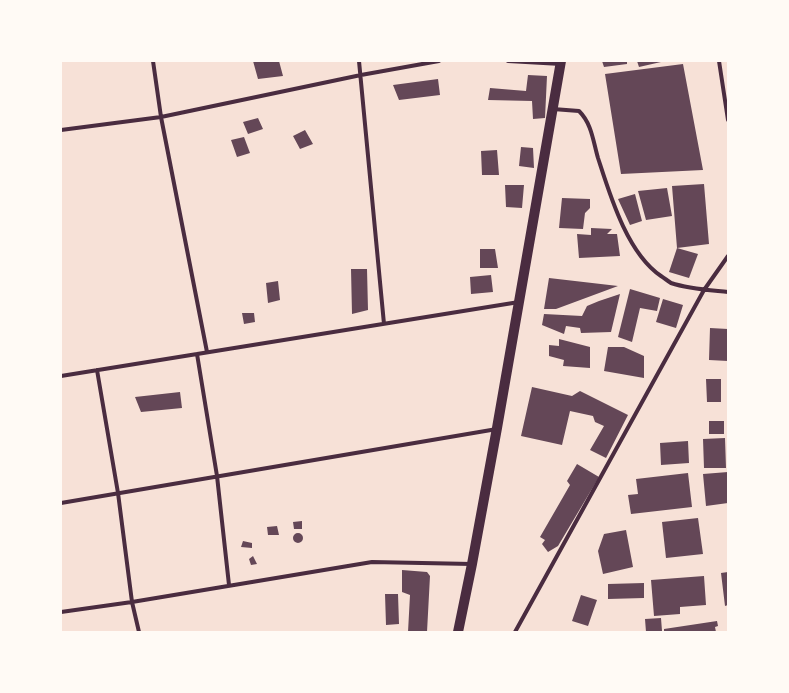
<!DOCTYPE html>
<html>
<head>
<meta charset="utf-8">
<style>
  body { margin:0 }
  #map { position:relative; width:789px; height:693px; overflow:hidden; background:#f7e1d7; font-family:Commissioner,sans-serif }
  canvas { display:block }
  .frame { position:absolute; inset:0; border:62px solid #fffaf5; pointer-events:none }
</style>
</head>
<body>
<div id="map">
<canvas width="789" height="693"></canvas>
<div class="frame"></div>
</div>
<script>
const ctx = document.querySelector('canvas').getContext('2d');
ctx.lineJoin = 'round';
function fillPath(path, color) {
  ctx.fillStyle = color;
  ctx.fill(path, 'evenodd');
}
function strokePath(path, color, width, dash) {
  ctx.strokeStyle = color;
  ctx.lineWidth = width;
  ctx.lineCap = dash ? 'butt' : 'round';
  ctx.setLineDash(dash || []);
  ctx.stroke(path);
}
const building = new Path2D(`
  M 253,61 L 279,61 L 283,76 L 258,79 Z
  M 602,61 L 627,61 L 627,64 L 604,67 Z
  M 637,61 L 660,61 L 661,62 L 639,67 Z
  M 683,64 L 703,170 L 621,174 L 605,74 Z
  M 528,75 L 547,76 L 545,118 L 533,119 L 532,101 L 488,100 L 490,88 L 526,91 Z
  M 438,79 L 440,95 L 399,100 L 393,85 Z
  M 258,118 L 263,129 L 248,134 L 243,122 Z
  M 305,130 L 313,144 L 300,149 L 293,136 Z
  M 244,137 L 250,153 L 237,157 L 231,140 Z
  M 521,147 L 533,148 L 534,168 L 519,166 Z
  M 497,150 L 499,175 L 482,175 L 481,151 Z
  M 704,184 L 709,244 L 677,248 L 672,186 Z
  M 505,185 L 524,185 L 522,208 L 506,207 Z
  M 667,188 L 672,216 L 646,220 L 638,191 Z
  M 635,194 L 642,221 L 630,225 L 618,199 Z
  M 562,198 L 590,199 L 590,208 L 585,213 L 583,229 L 559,228 Z
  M 591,228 L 612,229 L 607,234 L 617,234 L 620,256 L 579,258 L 577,234 L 591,235 Z
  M 677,248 L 698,254 L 689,278 L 669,272 Z
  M 480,249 L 495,249 L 498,268 L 480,268 Z
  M 351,269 L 367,269 L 368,310 L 352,314 Z
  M 491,275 L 493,292 L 471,294 L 470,277 Z
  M 549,278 L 618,286 L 556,309 L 544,309 Z
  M 278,281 L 280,300 L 268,303 L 266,283 Z
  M 630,289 L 660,298 L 657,311 L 640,308 L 632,342 L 618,337 Z
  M 620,294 L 611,332 L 581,333 L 580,328 L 566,326 L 564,334 L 542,325 L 544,314 L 582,316 L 587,306 L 599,301 Z
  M 663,299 L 683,305 L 676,328 L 656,322 Z
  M 242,313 L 254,313 L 255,322 L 244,324 Z
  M 710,328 L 728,329 L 728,361 L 709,360 Z
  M 559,339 L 590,347 L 590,368 L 563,366 L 564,360 L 549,356 L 549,345 L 559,346 Z
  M 608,347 L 624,347 L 644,356 L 644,378 L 604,371 Z
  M 706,379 L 721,379 L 721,402 L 707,402 Z
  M 532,387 L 572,396 L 580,391 L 628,415 L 606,458 L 590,450 L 604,426 L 595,422 L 593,416 L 570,411 L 562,445 L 521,436 Z
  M 180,392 L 182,408 L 141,412 L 135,397 Z
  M 709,421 L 724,421 L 724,434 L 709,434 Z
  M 725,438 L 726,468 L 704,468 L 703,439 Z
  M 688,441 L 689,463 L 661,465 L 660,443 Z
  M 577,464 L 599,477 L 558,546 L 548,552 L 542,544 L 545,540 L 540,537 L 570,485 L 567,481 Z
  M 728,472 L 728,503 L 706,506 L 703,474 Z
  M 688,473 L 692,507 L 631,514 L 628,495 L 638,494 L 636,479 Z
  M 698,518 L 703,554 L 666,558 L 662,522 Z
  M 302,521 L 302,529 L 294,529 L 293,522 Z
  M 277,526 L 279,535 L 268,535 L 267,527 Z
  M 626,530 L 633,567 L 603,574 L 598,551 L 604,534 Z
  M293 538a5 5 0 1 1 10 0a5 5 0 1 1-10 0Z
  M 243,541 L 252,543 L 252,548 L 241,547 Z
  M 253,556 L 257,564 L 251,565 L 249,559 Z
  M 402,570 L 427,572 L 430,576 L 427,632 L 408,632 L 410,595 L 402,592 Z
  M 728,572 L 728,605 L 725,606 L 721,573 Z
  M 704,576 L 706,605 L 680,607 L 680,614 L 654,616 L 651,580 Z
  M 644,583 L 644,598 L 608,599 L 608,584 Z
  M 385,594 L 398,594 L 399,624 L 386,625 Z
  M 581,595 L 597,600 L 588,626 L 572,621 Z
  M 661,618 L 662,631 L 646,632 L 645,619 Z
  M 717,621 L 718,626 L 715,627 L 716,632 L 664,632 L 664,629 Z`);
const minor = new Path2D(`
  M 153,61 L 161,117 L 207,352
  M 359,61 L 384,324
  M 508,61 L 561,64
  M 719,61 L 728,120
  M 553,109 L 579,111 C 592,124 593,141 598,158 C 610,195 627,253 661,276 C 664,278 668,281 671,283 C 689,289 709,290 728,292
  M 61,130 L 161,117 L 361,75 L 439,61
  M 197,354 L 217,476 L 229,585
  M 97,370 L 118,493 L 132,602 L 139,632
  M 61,376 L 519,302
  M 61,503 L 497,429
  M 61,612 L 132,602 L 372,562 L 472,564
  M 515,632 L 704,290 L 728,256`);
const primary = new Path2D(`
  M 458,632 L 472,564 L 497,428 L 561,61`);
fillPath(building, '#644757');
strokePath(minor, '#4a2c40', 4);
strokePath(primary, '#4a2c40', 10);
</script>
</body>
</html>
